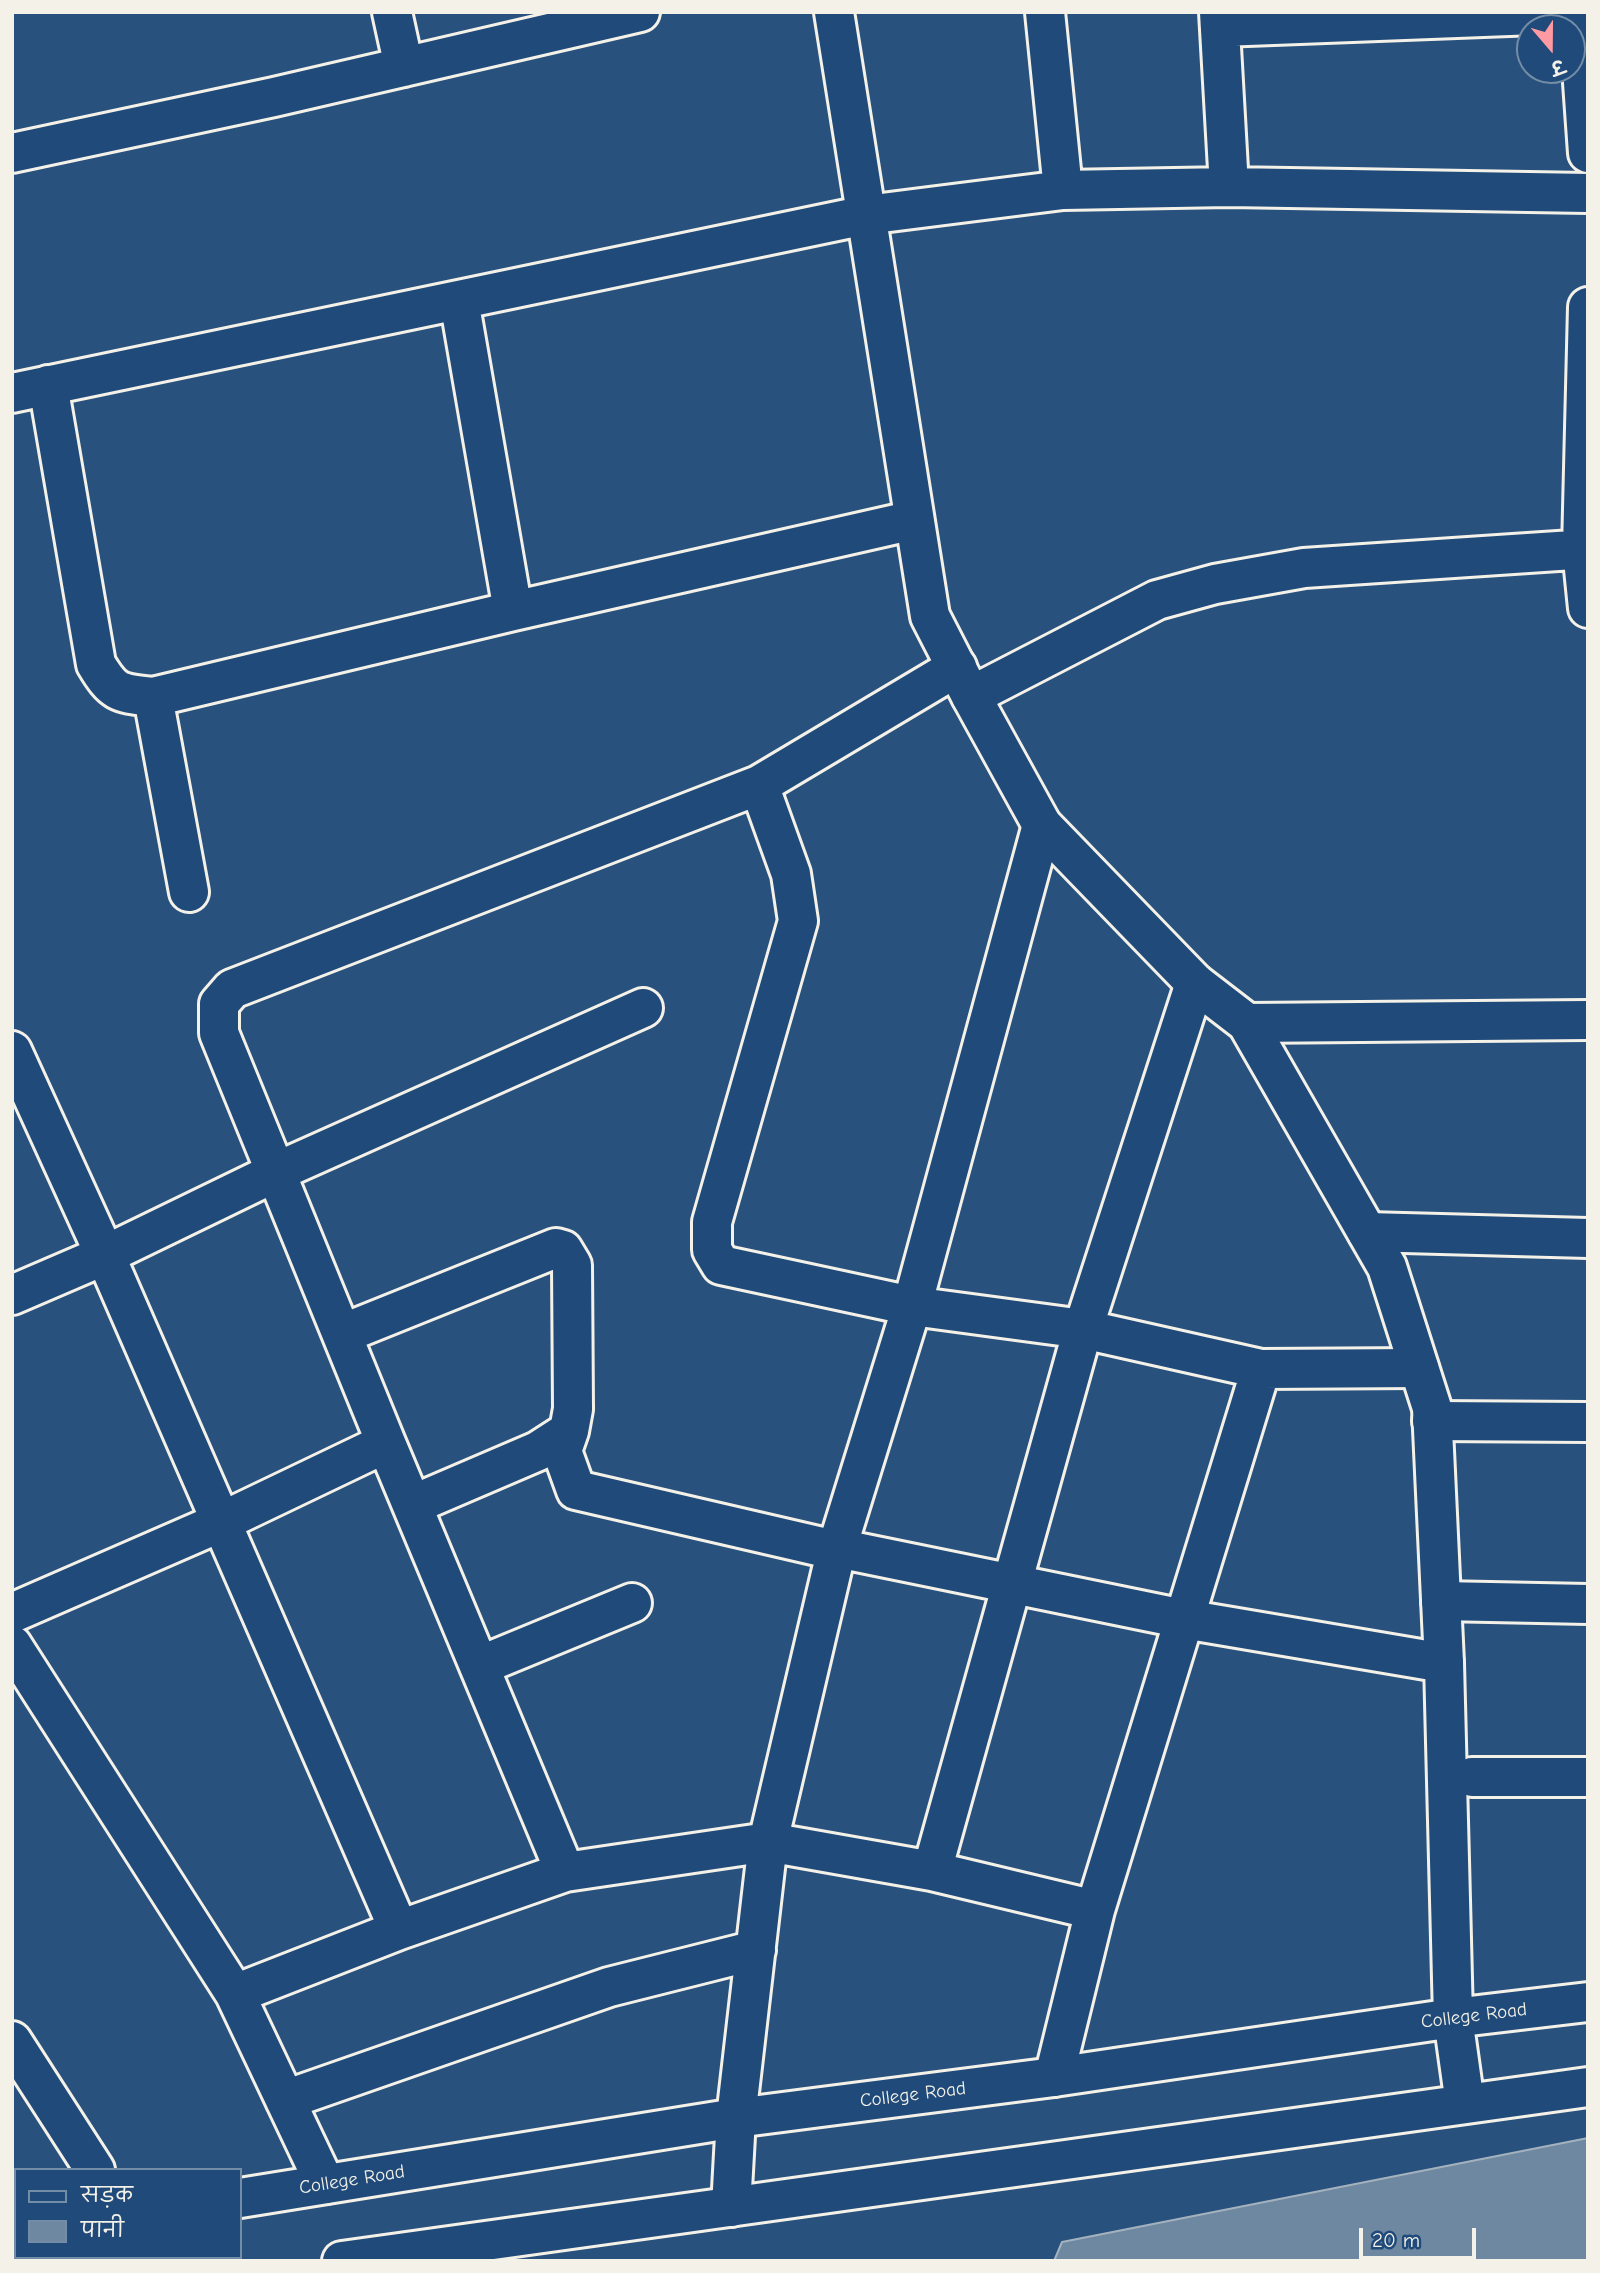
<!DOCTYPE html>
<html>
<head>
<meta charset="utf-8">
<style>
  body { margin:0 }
  #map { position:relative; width:1600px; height:2273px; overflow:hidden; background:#28517e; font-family:"Comic Neue","Playpen Sans Deva",sans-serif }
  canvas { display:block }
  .frame { position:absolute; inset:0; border:14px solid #f4f1e8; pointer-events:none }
  .legend { position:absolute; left:14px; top:2168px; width:228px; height:91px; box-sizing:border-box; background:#1f4a7a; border:2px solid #748da6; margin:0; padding:9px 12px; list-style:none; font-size:21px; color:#f4f1e8 }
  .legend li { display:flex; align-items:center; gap:14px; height:35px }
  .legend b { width:35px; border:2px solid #748da6 }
  .north { position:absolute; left:1516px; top:14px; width:70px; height:70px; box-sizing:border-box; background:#1f4a7a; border:2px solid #748da6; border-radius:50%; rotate:160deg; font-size:19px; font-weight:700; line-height:28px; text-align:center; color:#f4f1e8 }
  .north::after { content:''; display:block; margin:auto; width:24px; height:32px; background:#ff9aa2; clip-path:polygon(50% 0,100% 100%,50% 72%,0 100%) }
  .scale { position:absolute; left:1359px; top:2228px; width:117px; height:32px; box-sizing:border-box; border:4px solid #f4f1e8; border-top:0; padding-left:9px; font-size:21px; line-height:24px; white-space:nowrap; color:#f4f1e8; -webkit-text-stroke:5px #1f4a7a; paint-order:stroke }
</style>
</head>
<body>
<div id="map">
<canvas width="1600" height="2273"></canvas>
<div class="frame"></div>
<ul class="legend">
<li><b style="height:9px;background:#1f4a7a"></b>सड़क</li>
<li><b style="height:19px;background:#6e88a2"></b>पानी</li>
</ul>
<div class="north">उ</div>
<div class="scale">20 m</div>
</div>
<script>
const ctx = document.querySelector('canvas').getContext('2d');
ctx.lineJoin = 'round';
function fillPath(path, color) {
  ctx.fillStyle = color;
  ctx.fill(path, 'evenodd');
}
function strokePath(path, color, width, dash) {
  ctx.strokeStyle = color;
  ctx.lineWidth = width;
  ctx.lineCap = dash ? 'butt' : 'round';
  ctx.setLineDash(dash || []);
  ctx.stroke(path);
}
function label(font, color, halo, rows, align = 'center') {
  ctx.font = font + ' "Comic Neue",sans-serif';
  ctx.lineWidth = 5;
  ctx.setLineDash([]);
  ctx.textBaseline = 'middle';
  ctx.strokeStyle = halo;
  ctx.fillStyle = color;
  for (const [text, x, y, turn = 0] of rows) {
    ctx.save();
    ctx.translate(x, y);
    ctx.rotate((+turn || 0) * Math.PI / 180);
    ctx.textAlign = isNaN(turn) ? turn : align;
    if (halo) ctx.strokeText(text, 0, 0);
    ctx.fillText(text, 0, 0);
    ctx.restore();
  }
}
const water = new Path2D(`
  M 1588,2138 L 1588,2261 L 1054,2261 L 1062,2242 Z`);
const street = new Path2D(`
  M 392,12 L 404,67
  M 1045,12 L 1063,190
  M 1219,12 L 1229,187
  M 1578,12 L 1588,153
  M 1221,27 L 1588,13
  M 12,153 L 274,97 L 640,12
  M 459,300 L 513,611
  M 1588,307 L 1582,549 L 1588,608
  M 48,385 L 96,664 C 114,694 119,693 153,697 L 513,611 L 914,520
  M 12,393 L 866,215 L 1063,190 L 1229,187 L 1588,193
  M 971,696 L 1157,600 L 1215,584 L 1304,568 L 1588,549
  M 153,697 L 189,892
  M 759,785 L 791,874 L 798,921 L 712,1222 L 712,1250 L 721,1265 L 912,1306 L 1083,1329 L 1261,1369 L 1419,1368
  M 1247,1023 L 1588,1020
  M 12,1051 L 105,1255 L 399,1930
  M 1367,1232 L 1588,1238
  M 12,1295 L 105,1255 L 276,1172 L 643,1008
  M 342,1334 L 556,1248 L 563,1250 L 572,1265 L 573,1409 L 569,1431 L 538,1451 L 412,1505
  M 1432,1421 L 1588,1422
  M 569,1431 L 562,1451 L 576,1490 L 822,1547 L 837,1548 L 1184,1619 L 1444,1663
  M 1441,1601 L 1588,1604
  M 12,1613 L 221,1522 L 386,1443
  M 12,1645 L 235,1994 L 325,2184
  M 479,1666 L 632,1603
  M 1472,1777 L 1588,1777
  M 932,1871 L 1083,1329 L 1195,983
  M 565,1872 L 386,1443 L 219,1033 L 219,1004 L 232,989 L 759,785 L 957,667
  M 235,1994 L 399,1930 L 565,1872 L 768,1842 L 932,1871 L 1095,1910
  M 12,2041 L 95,2170
  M 1054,2077 L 1095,1910 L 1261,1369
  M 285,2100 L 609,1987 L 756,1950
  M 731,2207 L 736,2118 L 768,1842 L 837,1548 L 912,1306 L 1042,825
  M 155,2257 L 157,2261`);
const secondary = new Path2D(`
  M 834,12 L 930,616 L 971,696 L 1042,825 L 1195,983 L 1247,1023 L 1387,1267 L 1432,1408 L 1444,1663 L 1453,2018 L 1465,2104
  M 240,2198 L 736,2118 L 1054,2077 L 1453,2018 L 1588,2002
  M 12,2232 L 16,2232
  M 342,2261 L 1588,2087`);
const streetNames = [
  ["College Road",1474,2016,-7],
  ["College Road",913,2095,-7],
  ["College Road",352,2180,-9]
];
fillPath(water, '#6e88a2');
strokePath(water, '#a4b2be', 2);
strokePath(street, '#f4f1e8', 44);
strokePath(secondary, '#f4f1e8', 44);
strokePath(street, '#1f4a7a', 38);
strokePath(secondary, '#1f4a7a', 38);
label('19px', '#f4f1e8', '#1f4a7a', streetNames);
</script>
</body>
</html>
